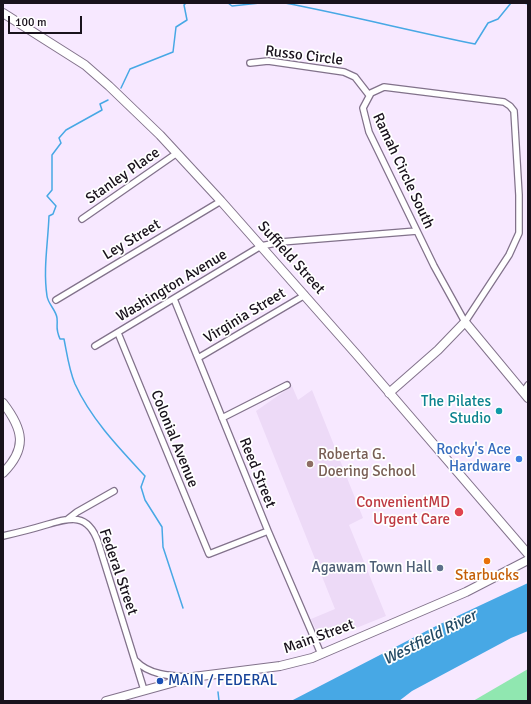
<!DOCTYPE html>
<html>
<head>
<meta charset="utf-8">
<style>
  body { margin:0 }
  #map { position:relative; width:531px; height:704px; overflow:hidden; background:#f7e8ff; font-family:Signika,sans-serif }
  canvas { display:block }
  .frame { position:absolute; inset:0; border:4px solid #19121c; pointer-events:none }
  .scale { position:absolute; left:8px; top:16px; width:74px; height:18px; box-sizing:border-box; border:2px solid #19121c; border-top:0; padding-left:5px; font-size:12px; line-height:14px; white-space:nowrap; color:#19121c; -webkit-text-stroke:3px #fff; paint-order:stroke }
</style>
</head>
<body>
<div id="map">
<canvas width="531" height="704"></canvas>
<div class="frame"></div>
<div class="scale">100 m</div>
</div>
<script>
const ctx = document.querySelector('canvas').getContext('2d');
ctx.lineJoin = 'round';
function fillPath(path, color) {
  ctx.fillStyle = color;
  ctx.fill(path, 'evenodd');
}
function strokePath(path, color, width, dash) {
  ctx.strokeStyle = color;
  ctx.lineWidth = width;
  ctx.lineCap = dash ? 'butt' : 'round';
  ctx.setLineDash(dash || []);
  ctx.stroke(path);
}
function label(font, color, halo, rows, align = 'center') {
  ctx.font = font + ' Signika,sans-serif';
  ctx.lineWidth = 3.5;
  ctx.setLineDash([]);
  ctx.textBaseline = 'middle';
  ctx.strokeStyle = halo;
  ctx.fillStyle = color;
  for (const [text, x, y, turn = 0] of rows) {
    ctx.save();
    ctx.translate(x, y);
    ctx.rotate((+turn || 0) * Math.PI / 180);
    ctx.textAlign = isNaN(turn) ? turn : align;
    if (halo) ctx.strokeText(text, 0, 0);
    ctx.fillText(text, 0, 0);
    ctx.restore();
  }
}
const built = new Path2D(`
  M 292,386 L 298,400 L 312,390 L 363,518 L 349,525 L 386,616 L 324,641 L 320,639 L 311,619 L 335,609 L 256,411 Z`);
const green = new Path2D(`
  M 528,669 L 528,701 L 473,701 Z`);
const water = new Path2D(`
  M 528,583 L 528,631 L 511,638 L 412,691 L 399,701 L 291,701 L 436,626 Z`);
const stream = new Path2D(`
  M 228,3 L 232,6 L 260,3
  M 285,3 C 348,15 411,31 475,44 L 488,23 L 498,19 L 511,3
  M 524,3 L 528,4
  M 121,88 L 130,69 L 173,52 L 176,27 L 187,20 L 184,5 L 186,3
  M 108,100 L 100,104 L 102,110 L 66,130 L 59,138 L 61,143 L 52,155 L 52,190 L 47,196 L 56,206 L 53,214 L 49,216 C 48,243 43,269 47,296 C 48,304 56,310 57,318 C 58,328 55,327 60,339 L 64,339 C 67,354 69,370 75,384 C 91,419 119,448 145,476 L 141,487 L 145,500 L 162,527 L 163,547 L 183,608
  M 218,692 L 219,701`);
const street = new Path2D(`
  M 250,63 L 268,61 L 344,72 L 355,77 L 369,95
  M 384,87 L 504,102 L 510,106 L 514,111 L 519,195 L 519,233 L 509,255 L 465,322 L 434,266 L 369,132 L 363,108 L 371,93 Z
  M 82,219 L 177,153
  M 174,299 L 268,531 L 321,654
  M 56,300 L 221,201
  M 118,333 L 209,554 L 268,531
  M 95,346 L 261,246 L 281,242 L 417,231
  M 198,358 L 305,295
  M 523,392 L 528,385
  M 222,418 L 287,385
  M 68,519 L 77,512 L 114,491
  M 3,536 C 16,533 29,530 42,526 C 67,519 87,510 98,542 L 144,690
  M 136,661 C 149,675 171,676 188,677`);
const secondary = new Path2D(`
  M 3,13 L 85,65 L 109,86 L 160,135 L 221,201 L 357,355 L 528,554
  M 389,393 L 438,350 L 465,322 L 528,398
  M 3,403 C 23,429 28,448 3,473
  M 106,701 L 193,677 L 280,666 L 312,658 L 466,592 L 528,560`);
const markers = [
  [499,411,4,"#0f9aa8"],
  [519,459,4,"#3f7fe0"],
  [310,464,4,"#8d6e63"],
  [459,512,5,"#e0444e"],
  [487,561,4,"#e8710a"],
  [440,568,4,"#5c6f8a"],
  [160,681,4,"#1a4fb4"]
];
const streetNames = [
  ["Russo Circle",304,56,7],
  ["Ramah Circle South",403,171,65],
  ["Stanley Place",123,176,-35],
  ["Ley Street",132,240,-31],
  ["Suffield Street",291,258,48],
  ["Washington Avenue",172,286,-31],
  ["Virginia Street",245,316,-31],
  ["Colonial Avenue",174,439,68],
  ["Reed Street",257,473,68],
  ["Federal Street",118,572,71],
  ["Main Street",319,637,-20]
];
const cultureNames = [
  ["The Pilates",491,402],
  ["Studio",491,419]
];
const shopNames = [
  ["Rocky's Ace",511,450],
  ["Hardware",511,467]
];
const educationNames = [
  ["Roberta G.",318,455],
  ["Doering School",318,472]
];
const healthNames = [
  ["ConvenientMD",450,503],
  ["Urgent Care",450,520]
];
const serviceNames = [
  ["Agawam Town Hall",432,568]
];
const foodNames = [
  ["Starbucks",487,576]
];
const transitNames = [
  ["MAIN / FEDERAL",168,681]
];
const waterNames = [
  ["Westfield River",430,638,-27]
];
fillPath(built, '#eddaf7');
fillPath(green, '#90e7b0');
fillPath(water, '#47a8e5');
strokePath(stream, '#47a8e5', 1.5);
strokePath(street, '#82728b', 8);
strokePath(secondary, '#82728b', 10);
strokePath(street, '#fff', 5.5);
strokePath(secondary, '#fff', 8);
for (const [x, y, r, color] of markers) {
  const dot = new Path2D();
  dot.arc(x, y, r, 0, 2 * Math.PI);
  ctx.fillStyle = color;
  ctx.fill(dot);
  strokePath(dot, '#fff', 1.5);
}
label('15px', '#19121c', '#fff', streetNames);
label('15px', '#0d838f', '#fff', cultureNames, 'right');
label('15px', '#366cbe', '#fff', shopNames, 'right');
label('15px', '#785e54', '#fff', educationNames, 'left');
label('15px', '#be3a42', '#fff', healthNames, 'right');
label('15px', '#4e5e75', '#fff', serviceNames, 'right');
label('15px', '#c56008', '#fff', foodNames);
label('15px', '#164399', '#fff', transitNames, 'left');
label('italic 16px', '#224a64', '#fff', waterNames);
</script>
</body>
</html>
